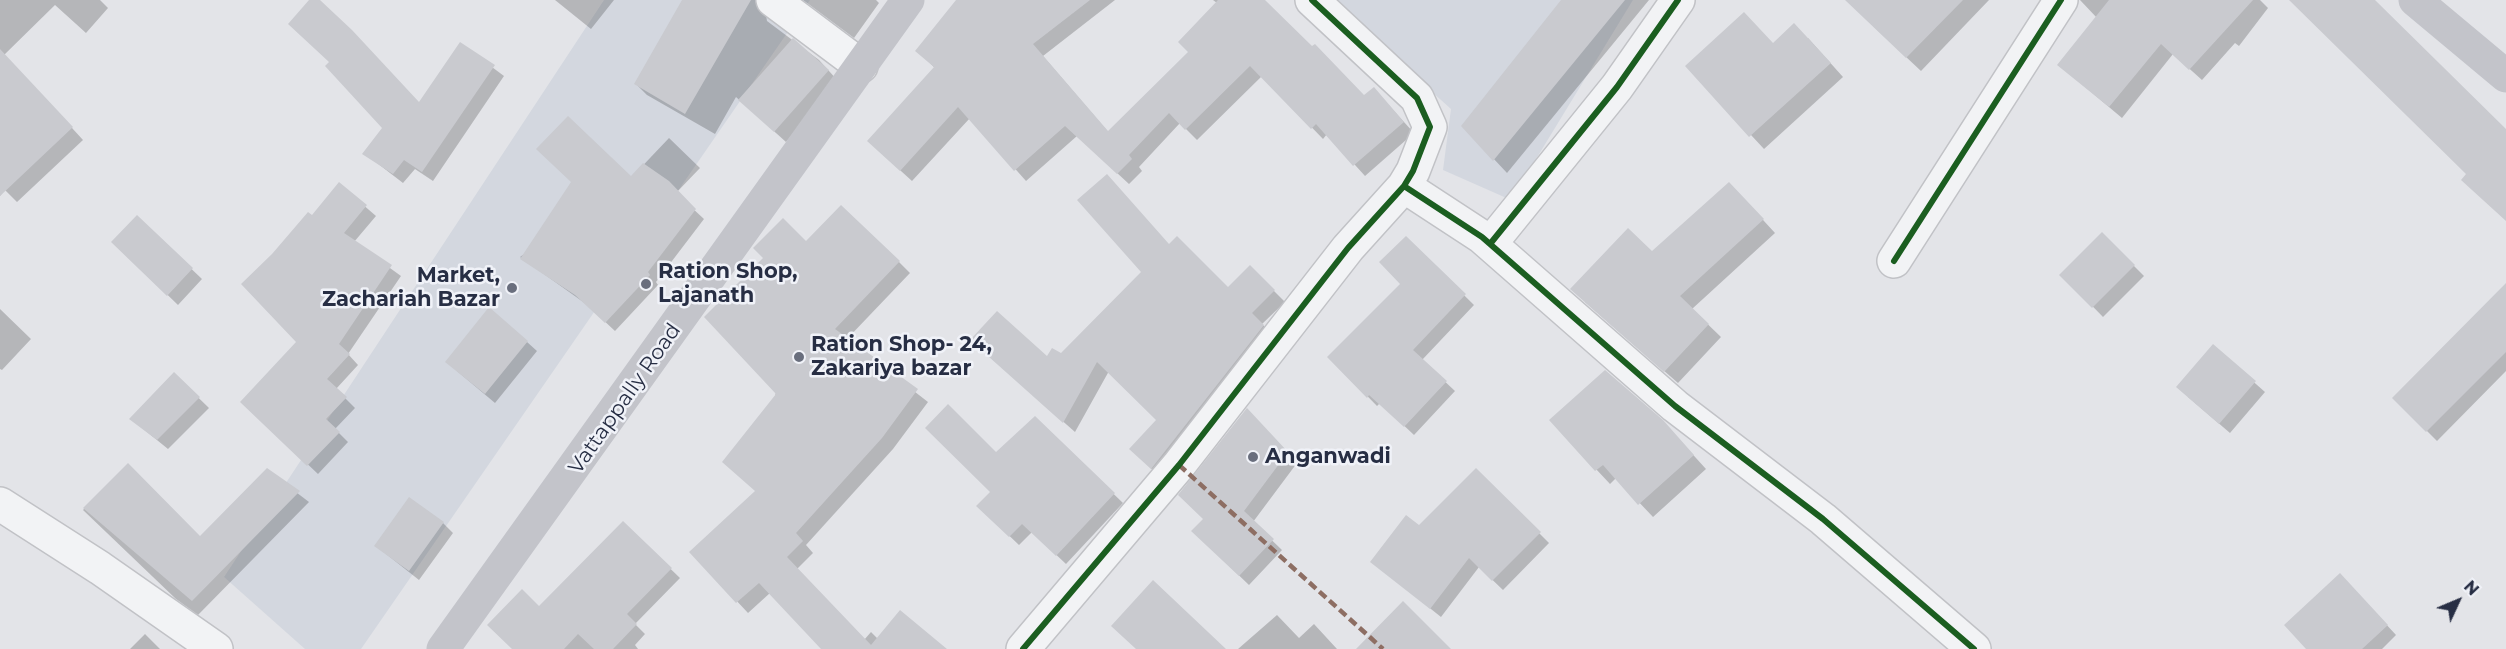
<!DOCTYPE html>
<html>
<head>
<meta charset="utf-8">
<style>
  body { margin:0 }
  #map { position:relative; width:2506px; height:649px; overflow:hidden; background:#e3e4e8; font-family:Montserrat,sans-serif }
  canvas { display:block }
  .north { position:absolute; left:2428px; top:571px; width:60px; height:60px; -webkit-text-stroke:4px #f0f2f8; paint-order:stroke; rotate:46deg; font-size:16px; font-weight:700; line-height:24px; text-align:center; color:#272e44 }
  .north::after { content:''; display:block; margin:auto; width:21px; height:27px; background:#272e44; clip-path:polygon(50% 0,100% 100%,50% 72%,0 100%) }
</style>
</head>
<body>
<div id="map">
<canvas width="2506" height="649"></canvas>
<div class="north">N</div>
</div>
<script>
const ctx = document.querySelector('canvas').getContext('2d');
ctx.lineJoin = 'round';
function fillPath(path, color) {
  ctx.fillStyle = color;
  ctx.fill(path, 'evenodd');
}
function strokePath(path, color, width, dash) {
  ctx.strokeStyle = color;
  ctx.lineWidth = width;
  ctx.lineCap = dash ? 'butt' : 'round';
  ctx.setLineDash(dash || []);
  ctx.stroke(path);
}
function label(font, color, halo, rows, align = 'center') {
  ctx.font = font + ' Montserrat,sans-serif';
  ctx.lineWidth = 5;
  ctx.setLineDash([]);
  ctx.textBaseline = 'middle';
  ctx.strokeStyle = halo;
  ctx.fillStyle = color;
  for (const [text, x, y, turn = 0] of rows) {
    ctx.save();
    ctx.translate(x, y);
    ctx.rotate((+turn || 0) * Math.PI / 180);
    ctx.textAlign = isNaN(turn) ? turn : align;
    if (halo) ctx.strokeText(text, 0, 0);
    ctx.fillText(text, 0, 0);
    ctx.restore();
  }
}
const built = new Path2D(`
  M 604,0 L 810,0 L 361,649 L 305,649 L 224,577 Z
  M 1330,0 L 1633,0 L 1511,200 L 1443,170 L 1451,109 Z`);
const shadow = new Path2D(`
  M 0,0 L 100,0 L 108,8 L 86,33 L 55,5 L 3,56 L 0,52 Z
  M 311,0 L 317,0 L 420,104 L 461,44 L 504,76 L 433,181 L 415,169 L 403,183 L 364,153 L 384,128 L 331,62 Z
  M 555,0 L 614,0 L 591,29 Z
  M 683,0 L 769,0 L 765,9 L 767,21 L 819,60 L 839,82 L 786,142 L 736,97 L 715,134 L 647,95 L 636,84 Z
  M 803,0 L 876,0 L 879,3 L 854,38 Z
  M 959,0 L 1115,0 L 1043,56 L 1109,133 L 1190,52 L 1217,3 L 1213,0 L 1263,0 L 1365,97 L 1384,100 L 1414,133 L 1365,176 L 1327,134 L 1323,139 L 1262,76 L 1197,140 L 1180,123 L 1139,167 L 1142,171 L 1129,184 L 1077,136 L 1026,181 L 970,118 L 912,181 L 880,152 L 935,68 L 917,51 Z
  M 1563,0 L 1649,0 L 1507,173 L 1463,126 Z
  M 1872,0 L 1989,0 L 1921,71 L 1873,26 Z
  M 2080,0 L 2260,0 L 2268,8 L 2239,46 L 2235,43 L 2202,80 L 2173,54 L 2122,118 L 2059,65 L 2097,18 Z
  M 1808,38 L 1843,77 L 1764,149 L 1687,66 Z
  M 30,82 L 83,140 L 17,202 L 5,190 L 0,196 L 0,88 Z
  M 669,138 L 700,168 L 676,193 L 704,219 L 656,282 L 658,285 L 615,331 L 586,304 L 520,257 L 631,178 Z
  M 339,184 L 376,216 L 354,242 L 401,276 L 348,354 L 358,365 L 336,389 L 355,408 L 335,429 L 348,442 L 318,474 L 242,402 L 298,342 L 313,217 Z
  M 1742,197 L 1775,233 L 1692,309 L 1721,337 L 1678,383 L 1585,302 L 1652,253 Z
  M 137,217 L 202,279 L 178,305 L 113,242 Z
  M 2102,234 L 2144,276 L 2103,317 L 2062,275 Z
  M 1406,238 L 1474,305 L 1422,360 L 1455,391 L 1414,435 L 1380,403 L 1377,406 L 1329,357 L 1402,284 Z
  M 806,243 L 899,262 L 910,273 L 847,339 L 928,402 L 893,449 L 806,545 L 813,553 L 797,569 L 864,640 L 871,632 L 878,639 L 941,649 L 824,649 L 770,593 L 748,613 L 691,552 L 756,491 Z
  M 1170,246 L 1228,289 L 1250,267 L 1285,302 L 1262,324 L 1274,337 L 1162,479 L 1131,449 L 1158,420 L 1109,371 L 1075,432 L 983,351 L 1047,359 L 1061,355 Z
  M 0,309 L 31,339 L 2,370 L 0,369 Z
  M 2506,311 L 2506,371 L 2437,441 L 2394,398 Z
  M 527,342 L 537,351 L 495,403 L 457,371 Z
  M 2213,346 L 2265,392 L 2230,433 L 2188,397 Z
  M 174,374 L 209,408 L 168,449 L 131,419 Z
  M 1035,418 L 1123,503 L 1066,564 L 1032,532 L 1019,545 L 978,506 L 992,492 L 996,454 Z
  M 1257,420 L 1297,463 L 1253,522 L 1282,550 L 1249,585 L 1203,541 L 1205,519 Z
  M 1551,421 L 1676,436 L 1706,469 L 1653,517 L 1616,478 L 1610,484 Z
  M 128,465 L 201,538 L 267,470 L 309,502 L 198,615 L 176,599 L 83,510 Z
  M 1476,470 L 1549,543 L 1503,590 L 1479,567 L 1441,617 L 1372,562 L 1419,527 Z
  M 443,523 L 453,533 L 419,580 L 376,546 Z
  M 623,523 L 680,578 L 635,624 L 645,634 L 635,645 L 638,649 L 514,649 L 539,608 Z
  M 2350,585 L 2396,635 L 2382,649 L 2308,649 Z
  M 1277,615 L 1299,638 L 1314,624 L 1337,649 L 1238,649 Z
  M 145,634 L 160,649 L 130,649 Z`);
const building = new Path2D(`
  M 309,0 L 320,0 L 352,30 L 419,102 L 460,42 L 495,65 L 422,172 L 404,160 L 393,174 L 362,154 L 382,128 L 325,66 L 329,62 L 288,24 Z
  M 682,0 L 751,0 L 685,114 L 634,84 Z
  M 956,0 L 1090,0 L 1033,44 L 1108,131 L 1188,52 L 1178,42 L 1218,0 L 1265,0 L 1312,46 L 1315,44 L 1364,95 L 1374,87 L 1404,122 L 1353,166 L 1316,124 L 1311,129 L 1250,66 L 1185,130 L 1169,113 L 1129,155 L 1132,159 L 1117,174 L 1065,126 L 1014,171 L 958,107 L 900,171 L 867,141 L 934,67 L 915,51 Z
  M 1561,0 L 1625,0 L 1493,161 L 1461,126 Z
  M 1845,0 L 1963,0 L 1906,58 Z
  M 2109,0 L 2253,0 L 2189,70 L 2161,44 L 2109,107 L 2057,65 Z
  M 2289,0 L 2375,0 L 2506,129 L 2506,221 L 2461,180 L 2466,174 Z
  M 1744,12 L 1773,43 L 1794,23 L 1831,63 L 1749,137 L 1685,66 Z
  M 793,38 L 829,70 L 774,132 L 738,100 Z
  M 0,49 L 73,127 L 0,196 Z
  M 568,116 L 631,176 L 643,163 L 669,181 L 696,209 L 648,272 L 650,275 L 605,323 L 575,295 L 520,259 L 571,182 L 536,149 Z
  M 1107,174 L 1169,244 L 1177,236 L 1228,287 L 1250,265 L 1275,290 L 1252,313 L 1264,325 L 1151,469 L 1129,449 L 1156,420 L 1097,362 L 1063,423 L 970,340 L 997,311 L 1047,356 L 1052,348 L 1061,353 L 1141,272 L 1077,200 Z
  M 339,182 L 367,205 L 344,233 L 392,265 L 339,344 L 350,354 L 327,379 L 347,397 L 326,419 L 340,432 L 307,466 L 240,402 L 296,342 L 241,284 L 272,254 L 308,212 L 312,215 Z
  M 1729,182 L 1764,219 L 1680,296 L 1709,324 L 1664,372 L 1570,289 L 1628,228 L 1652,251 Z
  M 841,205 L 900,261 L 835,329 L 918,389 L 882,438 L 796,533 L 803,541 L 787,557 L 871,645 L 900,610 L 947,649 L 821,649 L 759,583 L 736,603 L 689,552 L 755,491 L 722,462 L 776,394 L 704,317 L 763,258 L 753,248 L 783,218 L 806,241 Z
  M 137,215 L 193,268 L 167,296 L 111,242 Z
  M 2102,232 L 2135,265 L 2092,308 L 2059,275 Z
  M 1406,236 L 1466,294 L 1413,350 L 1447,381 L 1404,427 L 1369,395 L 1367,398 L 1327,357 L 1400,284 L 1379,262 Z
  M 2506,283 L 2506,352 L 2426,432 L 2392,398 Z
  M 489,307 L 528,341 L 485,394 L 445,362 Z
  M 2213,344 L 2256,381 L 2219,424 L 2176,387 Z
  M 1605,370 L 1663,420 L 1694,455 L 1638,505 L 1603,465 L 1595,471 L 1549,420 Z
  M 174,372 L 200,397 L 157,440 L 129,419 Z
  M 948,404 L 996,452 L 1035,416 L 1115,493 L 1056,556 L 1022,524 L 1009,537 L 976,506 L 990,492 L 925,428 Z
  M 1247,408 L 1288,452 L 1244,511 L 1274,539 L 1239,576 L 1191,531 L 1203,519 L 1178,495 Z
  M 128,463 L 200,536 L 267,468 L 300,491 L 192,601 L 83,508 Z
  M 1476,468 L 1541,532 L 1492,581 L 1469,558 L 1430,609 L 1370,562 L 1406,515 L 1419,525 Z
  M 409,497 L 444,522 L 409,571 L 374,546 Z
  M 623,521 L 672,568 L 627,614 L 637,624 L 613,649 L 594,649 L 578,634 L 564,649 L 512,649 L 487,625 L 522,589 L 539,606 Z
  M 2340,573 L 2388,625 L 2362,649 L 2306,649 L 2284,625 Z
  M 1153,580 L 1226,649 L 1136,649 L 1111,626 Z
  M 1403,601 L 1451,649 L 1356,649 Z`);
const street = new Path2D(`
  M 773,0 L 861,66
  M 1312,0 L 1417,98 L 1430,127 L 1413,171 L 1404,186 L 1482,237 L 1675,406 L 1823,519 L 1974,649
  M 1490,244 L 1617,87 L 1678,0
  M 1894,261 L 2061,0
  M 0,504 L 100,568 L 216,649
  M 1023,649 L 1179,465 L 1348,248 L 1404,186`);
const secondary = new Path2D(`
  M 2415,0 L 2506,76
  M 443,649 L 908,0`);
const quiet = new Path2D(`
  M 1179,465 L 1383,649`);
const cycleway = new Path2D(`
  M 1312,0 L 1417,98 L 1430,127 L 1413,171 L 1404,186 L 1482,237 L 1675,406 L 1823,519 L 1974,649
  M 1490,244 L 1617,87 L 1678,0
  M 1894,261 L 2061,0
  M 1023,649 L 1179,465 L 1348,248 L 1404,186`);
const markers = [
  [646,284,6,"#696e7d"],
  [512,288,6,"#696e7d"],
  [799,357,6,"#696e7d"],
  [1253,457,6,"#696e7d"]
];
const poiNames = [
  ["Ration Shop,",658,272],
  ["Lajanath",658,296],
  ["Market,",500,276,"right"],
  ["Zachariah Bazar",500,300,"right"],
  ["Ration Shop- 24,",811,345],
  ["Zakariya bazar",811,369],
  ["Anganwadi",1265,457]
];
const streetNames = [
  ["Vattappally Road",625,399,-55]
];
fillPath(built, '#d3d7df');
fillPath(shadow, '#0003');
fillPath(building, '#c9cacf');
strokePath(street, '#c1c2c6', 36);
strokePath(street, '#f2f3f5', 33);
strokePath(secondary, '#c3c4ca', 33);
strokePath(quiet, '#8d6e63', 4.5, [9, 4.5]);
strokePath(cycleway, '#1b5e20', 6);
for (const [x, y, r, color] of markers) {
  const dot = new Path2D();
  dot.arc(x, y, r, 0, 2 * Math.PI);
  ctx.fillStyle = color;
  ctx.fill(dot);
  strokePath(dot, '#f0f2f8', 2);
}
label('bold 21px', '#272e44', '#f0f2f8', poiNames, 'left');
label('21px', '#272e44', '#f0f2f8', streetNames);
</script>
</body>
</html>
